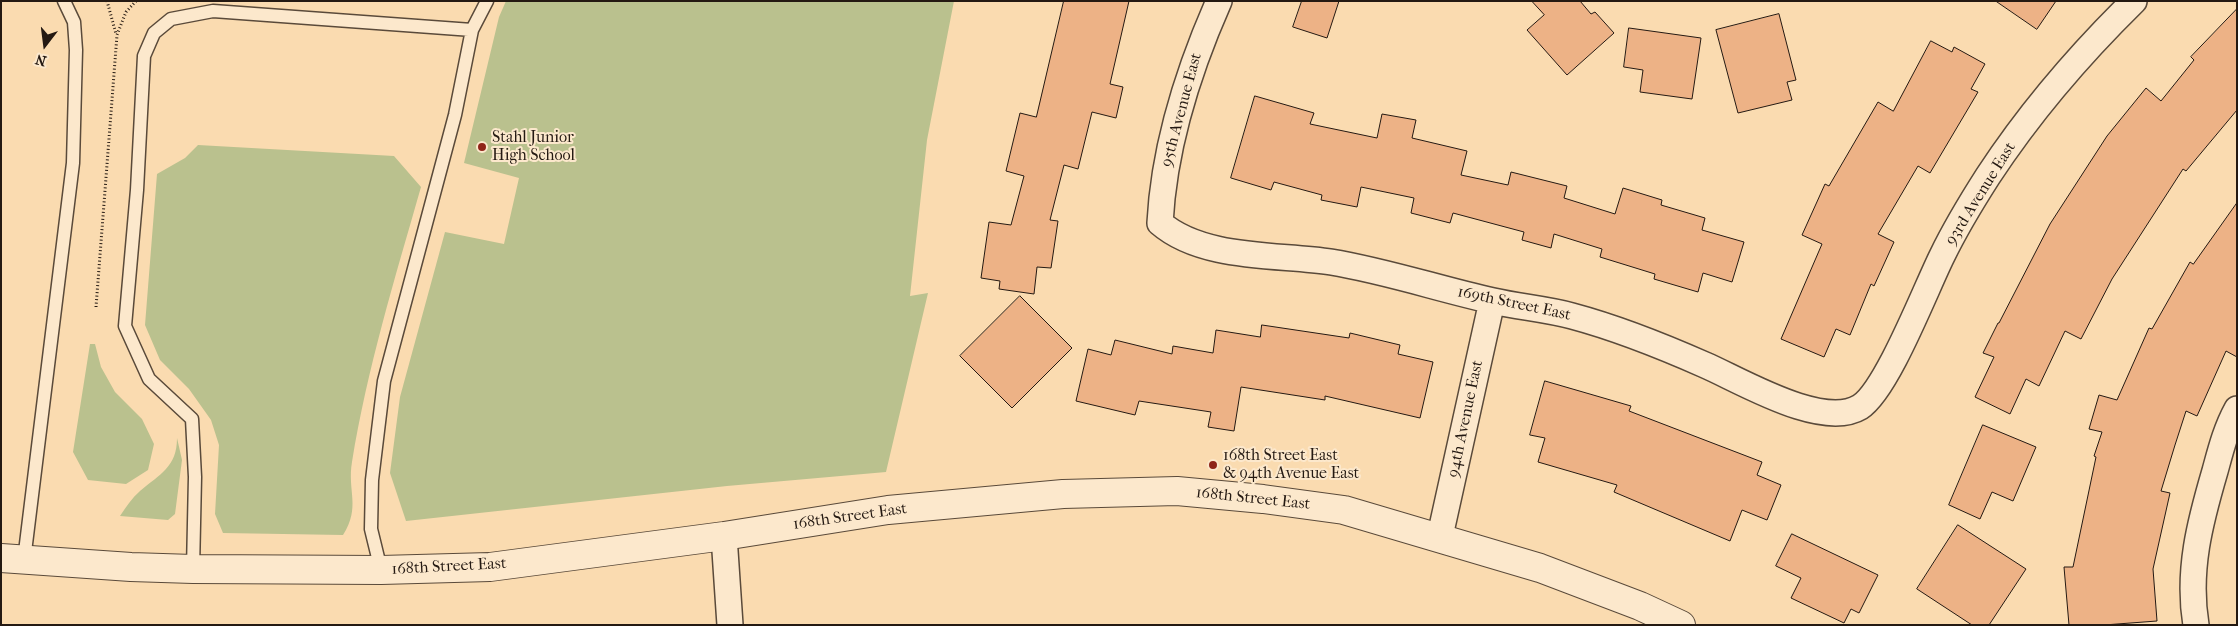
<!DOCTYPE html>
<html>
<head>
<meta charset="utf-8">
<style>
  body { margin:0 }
  #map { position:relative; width:2238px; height:626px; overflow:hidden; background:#fadbb0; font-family:"IM FELL French Canon",serif }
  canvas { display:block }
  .frame { position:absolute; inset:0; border:2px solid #241912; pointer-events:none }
  .north { position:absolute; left:20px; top:20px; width:50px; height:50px; -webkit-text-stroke:4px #fce8cc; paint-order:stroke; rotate:195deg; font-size:14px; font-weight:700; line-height:20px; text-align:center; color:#241912 }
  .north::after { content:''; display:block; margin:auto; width:18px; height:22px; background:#241912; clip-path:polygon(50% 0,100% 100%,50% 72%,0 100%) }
</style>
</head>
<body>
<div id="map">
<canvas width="2238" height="626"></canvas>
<div class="frame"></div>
<div class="north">N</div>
</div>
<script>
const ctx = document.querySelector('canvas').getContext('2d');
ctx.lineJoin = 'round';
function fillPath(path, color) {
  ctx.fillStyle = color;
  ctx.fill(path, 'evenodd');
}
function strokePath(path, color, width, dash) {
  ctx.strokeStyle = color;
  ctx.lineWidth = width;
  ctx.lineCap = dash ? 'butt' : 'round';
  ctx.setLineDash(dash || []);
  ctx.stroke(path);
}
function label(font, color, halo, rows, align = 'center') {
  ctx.font = font + ' "IM FELL French Canon",serif';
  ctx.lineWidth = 4;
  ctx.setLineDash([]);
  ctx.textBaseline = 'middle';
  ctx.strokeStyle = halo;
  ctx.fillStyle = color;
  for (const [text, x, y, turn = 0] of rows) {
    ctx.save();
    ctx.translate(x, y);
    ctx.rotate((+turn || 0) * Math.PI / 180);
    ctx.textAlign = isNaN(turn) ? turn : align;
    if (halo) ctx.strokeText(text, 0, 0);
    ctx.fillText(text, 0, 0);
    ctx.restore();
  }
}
const green = new Path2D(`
  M 506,1 L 954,1 L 927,140 L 910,296 L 928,293 L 886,472 L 727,486 L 406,521 L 390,473 L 400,397 L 445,232 L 504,244 L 519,178 L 464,163 L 499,17 Z
  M 198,145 L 394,156 L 421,187 C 395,278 367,369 352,462 C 347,491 361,507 343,535 L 223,533 L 215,514 L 219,445 L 211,420 L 189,389 L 160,360 L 145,325 L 157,174 L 185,158 Z
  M 90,344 L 95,344 L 101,367 L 115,392 L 142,419 L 154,444 L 148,470 L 126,484 L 88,480 L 73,452 Z
  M 177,438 L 182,460 L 175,514 L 168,520 L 120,516 C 126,507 132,498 140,491 C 160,474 177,467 177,438 Z`);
const building = new Path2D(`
  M 1064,1 L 1129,1 L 1110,84 L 1123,87 L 1116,118 L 1092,112 L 1078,169 L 1064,165 L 1050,220 L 1058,221 L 1051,268 L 1037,267 L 1034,294 L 999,289 L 1000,281 L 981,278 L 989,222 L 1011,225 L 1024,176 L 1006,171 L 1020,113 L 1036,117 Z
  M 1302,1 L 1339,1 L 1327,38 L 1293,27 Z
  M 1532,1 L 1580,1 L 1591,14 L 1595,12 L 1614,33 L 1567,75 L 1527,30 L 1544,15 Z
  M 1996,1 L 2056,1 L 2037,29 Z
  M 2237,9 L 2237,110 L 2186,171 L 2183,169 L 2112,279 L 2081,339 L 2065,331 L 2039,386 L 2026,379 L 2010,414 L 1975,397 L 1994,357 L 1983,353 L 1998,323 L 1999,323 L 2050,224 L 2107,136 L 2146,88 L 2161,101 L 2194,60 L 2191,57 Z
  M 1779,14 L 1796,80 L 1787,82 L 1792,100 L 1738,113 L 1716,30 Z
  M 1629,28 L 1701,38 L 1692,99 L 1640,92 L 1643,70 L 1624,67 Z
  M 1931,41 L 1952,52 L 1954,47 L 1985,64 L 1971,89 L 1978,92 L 1930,173 L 1918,166 L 1878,234 L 1894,242 L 1874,286 L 1871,284 L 1850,335 L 1836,329 L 1824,357 L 1781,339 L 1822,244 L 1802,235 L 1825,184 L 1829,186 L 1878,102 L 1893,111 Z
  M 1255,96 L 1314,113 L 1310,124 L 1377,138 L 1382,114 L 1416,120 L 1412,138 L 1467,151 L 1461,175 L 1508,185 L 1511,172 L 1567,186 L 1564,198 L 1615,214 L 1623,188 L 1662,200 L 1661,205 L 1705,218 L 1702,230 L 1744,242 L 1732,282 L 1703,273 L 1698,292 L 1654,279 L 1655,274 L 1600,257 L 1602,249 L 1554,234 L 1551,248 L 1522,240 L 1524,232 L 1453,213 L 1450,223 L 1411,213 L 1414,198 L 1361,187 L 1357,207 L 1321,200 L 1322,195 L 1274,182 L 1271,190 L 1231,178 Z
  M 2237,203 L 2237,357 L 2226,351 L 2197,416 L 2186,411 L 2175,445 L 2161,491 L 2170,493 L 2153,569 L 2157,621 L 2104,625 L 2069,625 L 2064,567 L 2073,567 L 2096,457 L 2094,456 L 2102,432 L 2089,429 L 2099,395 L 2117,400 L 2149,328 L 2152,329 L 2190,262 L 2193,264 Z
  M 1020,296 L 1072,348 L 1012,408 L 960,356 Z
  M 1262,325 L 1349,338 L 1350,333 L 1400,345 L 1398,354 L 1433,362 L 1420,418 L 1325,396 L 1325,400 L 1241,387 L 1234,431 L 1208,427 L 1211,412 L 1139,401 L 1135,415 L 1076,401 L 1088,349 L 1111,355 L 1115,340 L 1172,354 L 1173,346 L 1213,353 L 1216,330 L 1260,337 Z
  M 1545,381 L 1631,406 L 1629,411 L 1762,462 L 1757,475 L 1781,485 L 1767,520 L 1742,510 L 1730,541 L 1614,492 L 1617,485 L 1538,462 L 1545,438 L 1530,435 Z
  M 1983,425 L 2036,447 L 2013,501 L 1992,492 L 1980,519 L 1949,505 Z
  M 1958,525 L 2026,569 L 1989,625 L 1972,625 L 1917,589 Z
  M 1792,534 L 1878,575 L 1859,613 L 1851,609 L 1844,623 L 1791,598 L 1801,578 L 1776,566 Z`);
const path = new Path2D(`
  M 107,1 L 116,34
  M 96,307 L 117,35 L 126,12 L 136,1`);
const service = new Path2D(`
  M 472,30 L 487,1
  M 24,560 L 73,163 L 76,50 L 74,22 L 64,1
  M 193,569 L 195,477 L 192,419 L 149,379 L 125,326 L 137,190 L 144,56 L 154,33 L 171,19 L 213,11 L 472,30 L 455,115 L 384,381 L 372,480 L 371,529 L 381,570`);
const minor = new Path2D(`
  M 1219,1 C 1188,71 1164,146 1160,223 C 1203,260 1278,254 1331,262 C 1386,271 1439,289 1493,301 C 1519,307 1546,309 1572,316 C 1617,328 1662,346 1705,365 C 1740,380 1822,430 1860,407 C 1887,390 1926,288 1942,256 C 1955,229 1972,201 1988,176 C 2028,115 2081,53 2134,1
  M 724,536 L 730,625
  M 1440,536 L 1492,301
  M 2196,625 C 2187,571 2200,522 2215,471 C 2221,449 2226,429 2237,409`);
const tertiary = new Path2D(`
  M 1,558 L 131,567 L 193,569 L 381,570 L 490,567 L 724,536 L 888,510 L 1063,494 L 1177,491 L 1263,499 L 1344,510 L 1540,568 L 1640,606 L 1681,625`);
const markers = [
  [482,147,5,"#8f2418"],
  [1213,465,5,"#8f2418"]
];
const streetNames = [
  ["95th Avenue East",1182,110,-75],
  ["93rd Avenue East",1981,194,-58],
  ["169th Street East",1514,304,12],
  ["94th Avenue East",1466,419,-78],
  ["168th Street East",1253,499,6],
  ["168th Street East",850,517,-8],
  ["168th Street East",449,567,-3]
];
const poiNames = [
  ["Stahl Junior",492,138],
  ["High School",492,156],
  ["168th Street East",1223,456],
  ["& 94th Avenue East",1223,474]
];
fillPath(green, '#bac18e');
fillPath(building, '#edb286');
strokePath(building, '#241912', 1);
strokePath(service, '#5a4a3a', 15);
strokePath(minor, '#5a4a3a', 28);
strokePath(tertiary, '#5a4a3a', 30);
strokePath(path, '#241912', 3, [1, 2.5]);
strokePath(service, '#fce8cc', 12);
strokePath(minor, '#fce8cc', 25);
strokePath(tertiary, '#fce8cc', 28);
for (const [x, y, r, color] of markers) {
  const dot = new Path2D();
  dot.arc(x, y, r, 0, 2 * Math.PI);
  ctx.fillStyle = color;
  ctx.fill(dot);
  strokePath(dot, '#fce8cc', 2);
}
label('16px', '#241912', '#fce8cc', streetNames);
label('16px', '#241912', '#fce8cc', poiNames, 'left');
</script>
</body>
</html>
